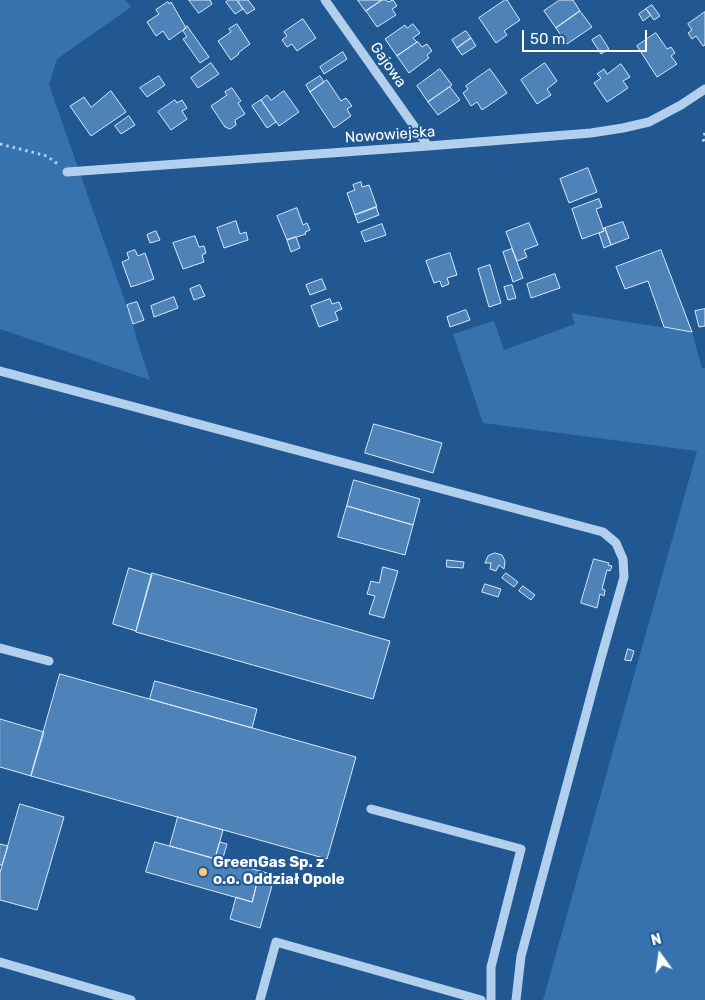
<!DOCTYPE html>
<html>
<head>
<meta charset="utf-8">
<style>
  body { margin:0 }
  #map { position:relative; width:705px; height:1000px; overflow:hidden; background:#215891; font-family:Rubik,sans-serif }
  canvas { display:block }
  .north { position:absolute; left:635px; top:930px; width:50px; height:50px; -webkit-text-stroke:4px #215891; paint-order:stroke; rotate:346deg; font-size:14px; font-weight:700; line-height:20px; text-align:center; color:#fff }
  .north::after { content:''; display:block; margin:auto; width:18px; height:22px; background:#fff; clip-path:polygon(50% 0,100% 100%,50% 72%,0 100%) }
  .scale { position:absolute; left:522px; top:30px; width:125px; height:22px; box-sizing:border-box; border:2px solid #fff; border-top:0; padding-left:6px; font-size:15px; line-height:18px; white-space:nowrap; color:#fff; -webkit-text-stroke:4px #215891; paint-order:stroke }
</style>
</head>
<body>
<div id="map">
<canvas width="705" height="1000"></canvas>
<div class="north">N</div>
<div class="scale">50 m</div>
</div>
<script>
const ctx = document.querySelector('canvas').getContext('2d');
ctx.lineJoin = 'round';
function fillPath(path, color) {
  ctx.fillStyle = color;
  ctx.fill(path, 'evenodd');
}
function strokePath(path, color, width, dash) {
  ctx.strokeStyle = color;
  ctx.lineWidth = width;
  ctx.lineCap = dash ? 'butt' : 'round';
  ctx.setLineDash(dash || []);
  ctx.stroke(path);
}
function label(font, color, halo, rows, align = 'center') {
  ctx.font = font + ' Rubik,sans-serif';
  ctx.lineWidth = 4;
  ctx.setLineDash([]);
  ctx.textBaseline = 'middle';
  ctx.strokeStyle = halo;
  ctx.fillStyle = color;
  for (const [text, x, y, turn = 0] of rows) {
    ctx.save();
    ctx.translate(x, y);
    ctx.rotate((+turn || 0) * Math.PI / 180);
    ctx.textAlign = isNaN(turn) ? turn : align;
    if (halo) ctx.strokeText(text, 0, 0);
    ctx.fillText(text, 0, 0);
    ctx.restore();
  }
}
const green = new Path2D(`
  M 0,0 L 125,0 L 131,7 L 57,59 L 49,85 L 133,324 L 136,337 L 150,380 L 0,329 Z
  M 571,313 L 692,332 L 702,368 L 705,368 L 705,1000 L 543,1000 L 697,451 L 483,423 L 453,334 L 494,321 L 504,350 L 575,324 Z`);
const building = new Path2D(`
  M 189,0 L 210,0 L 212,4 L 199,13 Z
  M 229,0 L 237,0 L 243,9 L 235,14 L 226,2 Z
  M 241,0 L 248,0 L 255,9 L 247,14 L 238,2 Z
  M 358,0 L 382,0 L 366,11 Z
  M 382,0 L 386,0 L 388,2 L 393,0 L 397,6 L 392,9 L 396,15 L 377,27 L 366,11 Z
  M 505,0 L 507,0 L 520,20 L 504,31 L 507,35 L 496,43 L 479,18 Z
  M 560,0 L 573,0 L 580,11 L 556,28 L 544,11 Z
  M 168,2 L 169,4 L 171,2 L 186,28 L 169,40 L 163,31 L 156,36 L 147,22 L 159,14 L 156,10 Z
  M 652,5 L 660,16 L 654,20 L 646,9 Z
  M 646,9 L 651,15 L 643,21 L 639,14 Z
  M 580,11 L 592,27 L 567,44 L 556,28 Z
  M 705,12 L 705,45 L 703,46 L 696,36 L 692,39 L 688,33 L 692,30 L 688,24 Z
  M 303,19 L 316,38 L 297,51 L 292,44 L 287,47 L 282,40 L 287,36 L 284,32 Z
  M 237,24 L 250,44 L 238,53 L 239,54 L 231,60 L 218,41 L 231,32 L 229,29 Z
  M 413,24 L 420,33 L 413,38 L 417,42 L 397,56 L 385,39 L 405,25 L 407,28 Z
  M 187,26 L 209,57 L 200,63 L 183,39 L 187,37 L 183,31 Z
  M 466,31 L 471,38 L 457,48 L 452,40 Z
  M 656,33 L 667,49 L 671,47 L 675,53 L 671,56 L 677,64 L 657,77 L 637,46 Z
  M 600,35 L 609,49 L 601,54 L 592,40 Z
  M 471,38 L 476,46 L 462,55 L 457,48 Z
  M 418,42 L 422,47 L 427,44 L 432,51 L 427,55 L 429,58 L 409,73 L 397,56 Z
  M 343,52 L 347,59 L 324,74 L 320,67 Z
  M 211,63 L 219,74 L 198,88 L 191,78 Z
  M 545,63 L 557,81 L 547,89 L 551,95 L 537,104 L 521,80 Z
  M 621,64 L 630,77 L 623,81 L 628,88 L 607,102 L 594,83 L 601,78 L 597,74 L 604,69 L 607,74 Z
  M 440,69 L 452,85 L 428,102 L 417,86 Z
  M 490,69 L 507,93 L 482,110 L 477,102 L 471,106 L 463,93 L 468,89 L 466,86 Z
  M 159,76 L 165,85 L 147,97 L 140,88 Z
  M 320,76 L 324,82 L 310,92 L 306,85 Z
  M 327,80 L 341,101 L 346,98 L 352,106 L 347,109 L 351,116 L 334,128 L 310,92 Z
  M 450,87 L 460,100 L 438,115 L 428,102 Z
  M 232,88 L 241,101 L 238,103 L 245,114 L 235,120 L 236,125 L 230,129 L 225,127 L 211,106 L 227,95 L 225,92 Z
  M 111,91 L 126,112 L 91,136 L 70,106 L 84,97 L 91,107 Z
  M 284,91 L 299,112 L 279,126 L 261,100 L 267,95 L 271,100 Z
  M 175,100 L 177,103 L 182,100 L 187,108 L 182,111 L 187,119 L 171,130 L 158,112 Z
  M 261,100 L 276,122 L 267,128 L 252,106 Z
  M 129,116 L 135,125 L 121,134 L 115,126 Z
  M 588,168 L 597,192 L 569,203 L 560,179 Z
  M 361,182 L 362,187 L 369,185 L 377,207 L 355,215 L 347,193 L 355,190 L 353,185 Z
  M 599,199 L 602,207 L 596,209 L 604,231 L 582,239 L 572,209 Z
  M 376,207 L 379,215 L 358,223 L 355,215 Z
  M 297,208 L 303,225 L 307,223 L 310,230 L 305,232 L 306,234 L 287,240 L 277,216 Z
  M 236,221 L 240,234 L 246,232 L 248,240 L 224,248 L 217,228 Z
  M 623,222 L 629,238 L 611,245 L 605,228 Z
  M 529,223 L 538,245 L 524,250 L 527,257 L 517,261 L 506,232 Z
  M 382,224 L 386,235 L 365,242 L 361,232 Z
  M 605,228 L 611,245 L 604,248 L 599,233 L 604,231 L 603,229 Z
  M 156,231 L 160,240 L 150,243 L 147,235 Z
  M 195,236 L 199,247 L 204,246 L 206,253 L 202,255 L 204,262 L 183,269 L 173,243 Z
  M 296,237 L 300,248 L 291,252 L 287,240 Z
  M 512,249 L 523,278 L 513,282 L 503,252 Z
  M 135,250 L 138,256 L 145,253 L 154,279 L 131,287 L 122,262 L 129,259 L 127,253 Z
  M 661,250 L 692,332 L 664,327 L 648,281 L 625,289 L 616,267 Z
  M 450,253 L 457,275 L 447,278 L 449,284 L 442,287 L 440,281 L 434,283 L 426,261 Z
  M 490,265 L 501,303 L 489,307 L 478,269 Z
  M 555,274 L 560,288 L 531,298 L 527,284 Z
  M 322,279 L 326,289 L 310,295 L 306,285 Z
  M 200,285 L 205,296 L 194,300 L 190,289 Z
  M 512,285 L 516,298 L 508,300 L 504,287 Z
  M 174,297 L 178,308 L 154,317 L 151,306 Z
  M 330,299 L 332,304 L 339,302 L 342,309 L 335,312 L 338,320 L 319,327 L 311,306 Z
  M 137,302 L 144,320 L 133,324 L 127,305 Z
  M 705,309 L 705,326 L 699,327 L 695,311 Z
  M 466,310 L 470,320 L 450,327 L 447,317 Z
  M 374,424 L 442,443 L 433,473 L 365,453 Z
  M 354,480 L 420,499 L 413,525 L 347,506 Z
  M 347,506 L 413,525 L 405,555 L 338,537 Z
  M 495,553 L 502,555 L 505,561 L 504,569 L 499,565 L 496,571 L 490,569 L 491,563 L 485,563 L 488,556 Z
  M 594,559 L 609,563 L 608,565 L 612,566 L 610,571 L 607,570 L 602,589 L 605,590 L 604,596 L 600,594 L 597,608 L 581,603 Z
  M 447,560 L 464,562 L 463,568 L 447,567 Z
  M 383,567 L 398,571 L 384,618 L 369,614 L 375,596 L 367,594 L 371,581 L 379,583 Z
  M 129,568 L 152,575 L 136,631 L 113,624 Z
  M 152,573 L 390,641 L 373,699 L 136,632 Z
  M 506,573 L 518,582 L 514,587 L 502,578 Z
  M 485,584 L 501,589 L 498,597 L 482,592 Z
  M 523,586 L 535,595 L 531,600 L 519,591 Z
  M 628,649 L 634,651 L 631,661 L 625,660 Z
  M 60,674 L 356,757 L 327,859 L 31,776 Z
  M 155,681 L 257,709 L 252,728 L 150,699 Z
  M 0,719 L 44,732 L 31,776 L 0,767 Z
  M 20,804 L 64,817 L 37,910 L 0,900 L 0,873 Z
  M 178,817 L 223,830 L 215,859 L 170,846 Z
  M 155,842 L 260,871 L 252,902 L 146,872 Z
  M 220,842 L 227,844 L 222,861 L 215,859 Z
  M 0,844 L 8,846 L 2,865 L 0,865 Z
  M 260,871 L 275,875 L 260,928 L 230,919 L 236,897 L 252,902 Z`);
const path = new Path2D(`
  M 705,133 L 703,139 L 705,144
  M 0,144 L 47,156 L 59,165`);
const minor = new Path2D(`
  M 325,0 L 428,146
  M 67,172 L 428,146 L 591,133 L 623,128 L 649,122 L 681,105 L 705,89
  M 0,371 L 603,532 L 616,543 L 623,559 L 624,577 L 601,658 L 521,956 L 516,1000
  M 0,648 L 49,661
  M 371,809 L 521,849 L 491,967 L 491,1000
  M 0,962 L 131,1000
  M 260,1000 L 276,942 L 481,1000`);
const markers = [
  [203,872,5,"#f9cc74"]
];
const streetNames = [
  ["Gajowa",388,65,55],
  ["Nowowiejska",390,135,-4]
];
const poiNames = [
  ["GreenGas Sp. z",213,863],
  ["o.o. Oddział Opole",213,880]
];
fillPath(green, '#3572ae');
fillPath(building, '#4e83b9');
strokePath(building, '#d8e9f9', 1);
strokePath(path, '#b2d0ed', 3, [2.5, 4]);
strokePath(minor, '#b2d0ed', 9);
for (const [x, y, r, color] of markers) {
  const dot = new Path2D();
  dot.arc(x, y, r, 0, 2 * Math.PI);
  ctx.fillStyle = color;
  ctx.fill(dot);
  strokePath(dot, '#215891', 2);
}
label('15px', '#fff', '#215891', streetNames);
label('bold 15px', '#fff', '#215891', poiNames, 'left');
</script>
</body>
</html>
